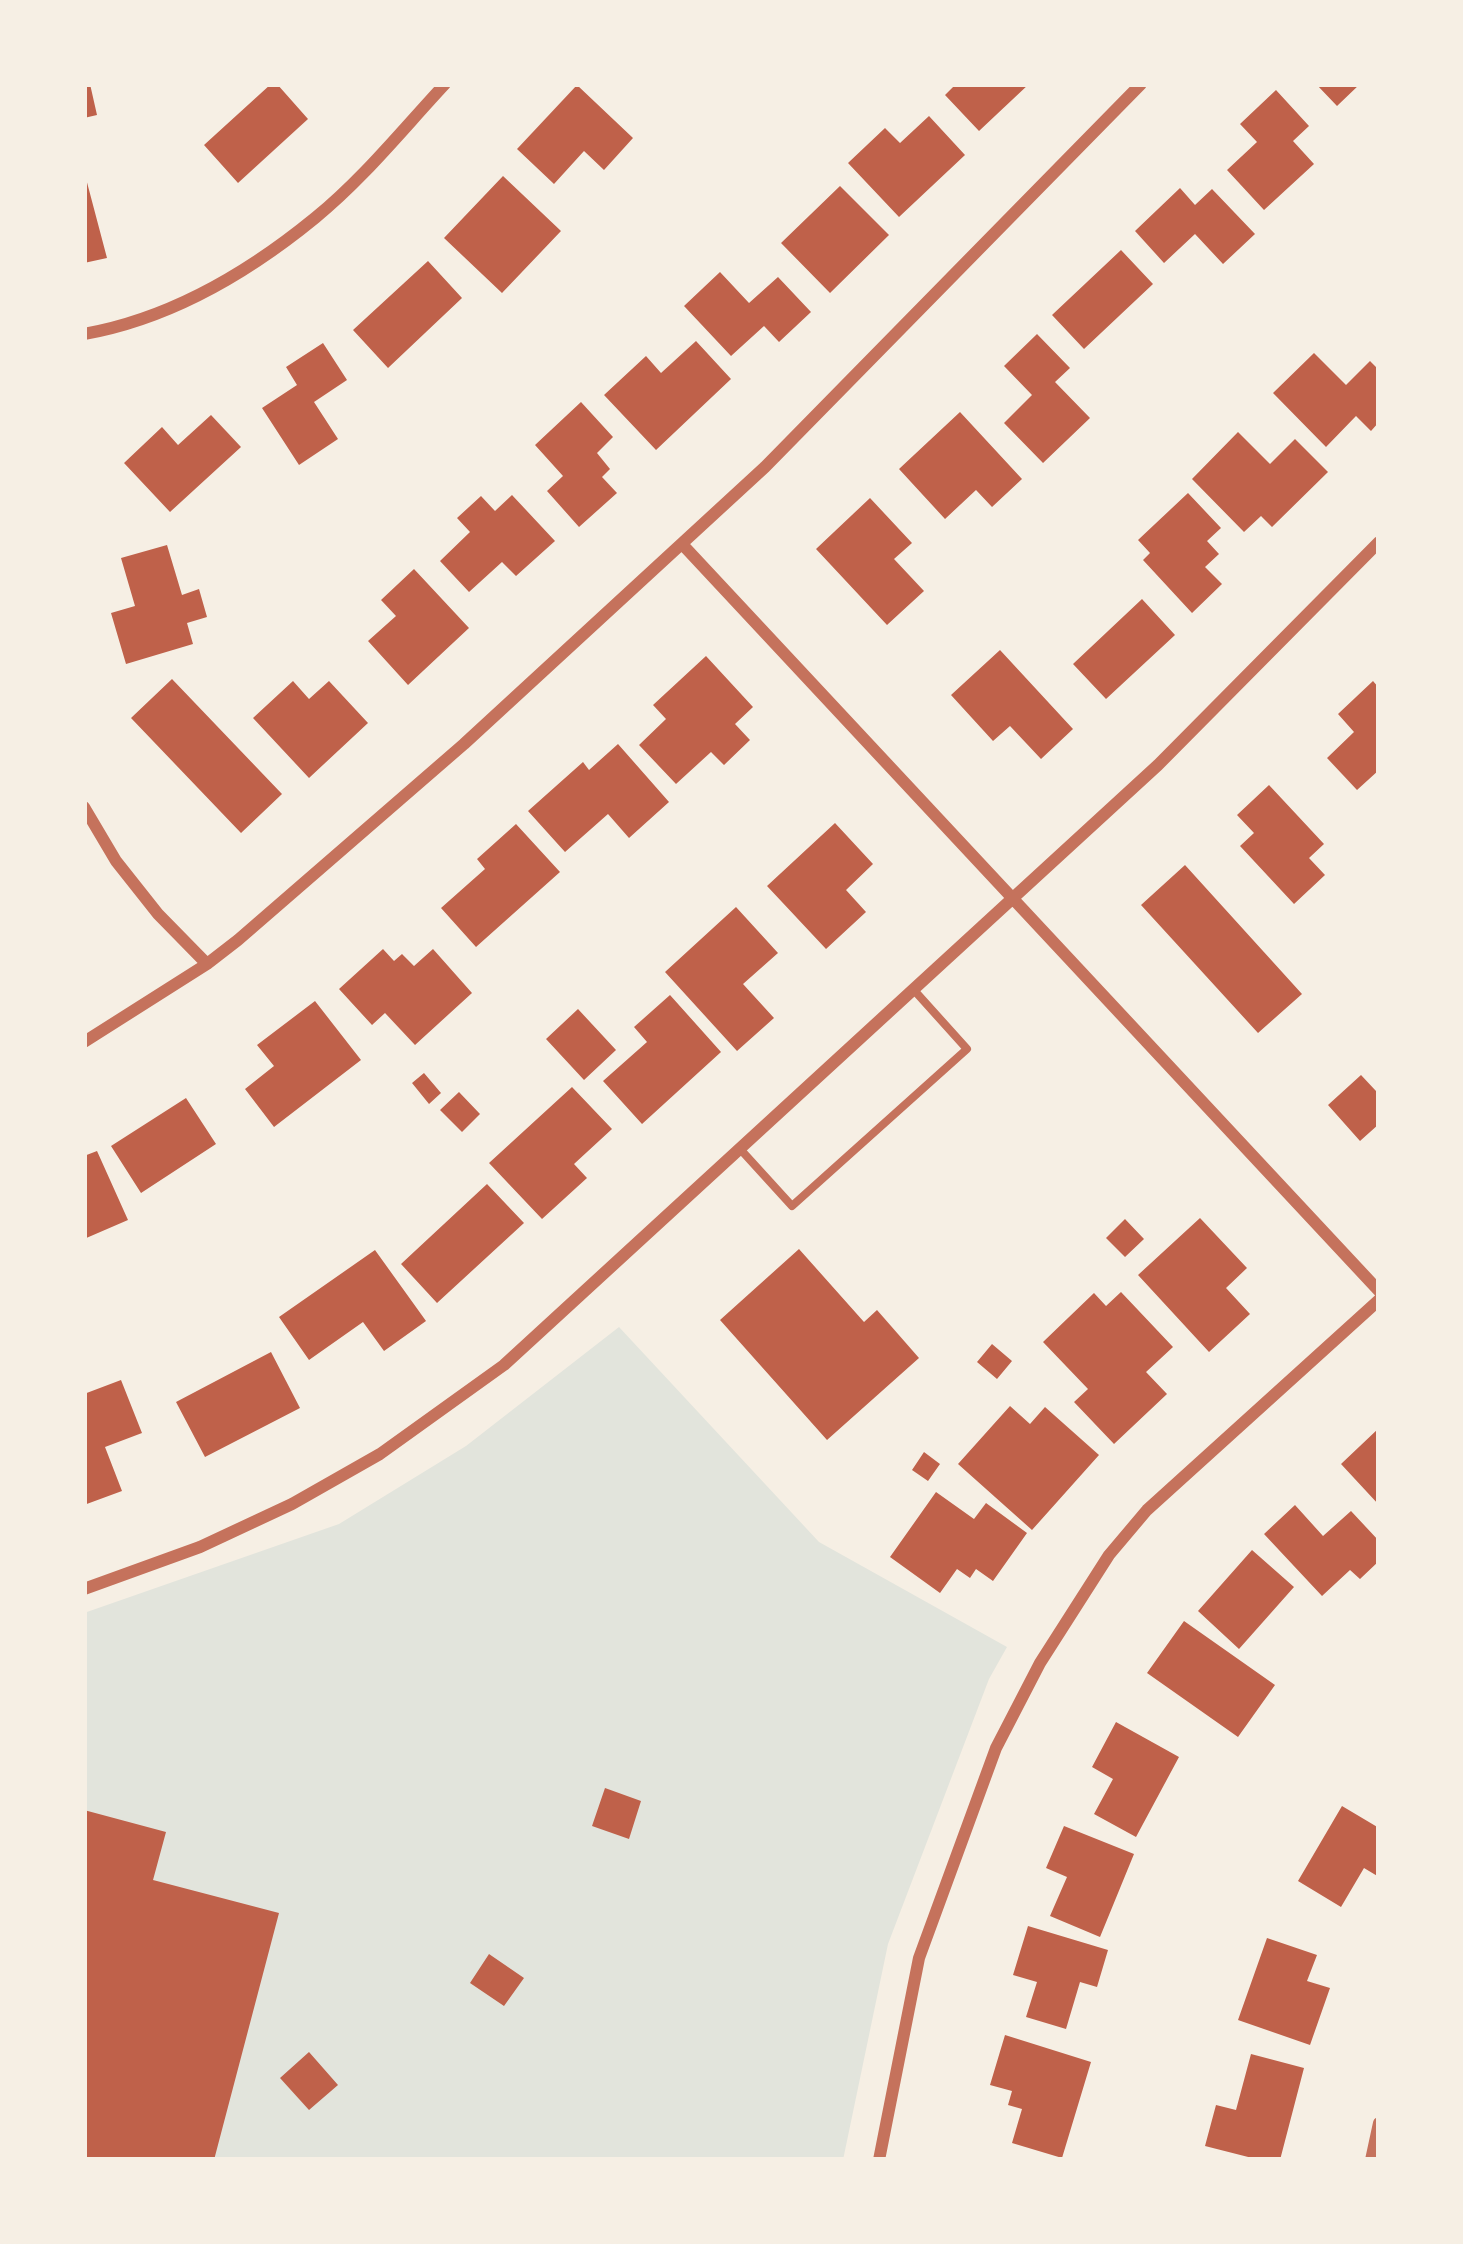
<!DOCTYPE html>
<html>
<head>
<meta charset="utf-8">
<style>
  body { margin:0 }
  #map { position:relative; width:1463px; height:2244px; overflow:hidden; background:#f6efe4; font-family:Lora,serif }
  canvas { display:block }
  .frame { position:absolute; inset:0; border:87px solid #f6efe4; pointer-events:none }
</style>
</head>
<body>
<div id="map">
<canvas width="1463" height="2244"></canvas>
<div class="frame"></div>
</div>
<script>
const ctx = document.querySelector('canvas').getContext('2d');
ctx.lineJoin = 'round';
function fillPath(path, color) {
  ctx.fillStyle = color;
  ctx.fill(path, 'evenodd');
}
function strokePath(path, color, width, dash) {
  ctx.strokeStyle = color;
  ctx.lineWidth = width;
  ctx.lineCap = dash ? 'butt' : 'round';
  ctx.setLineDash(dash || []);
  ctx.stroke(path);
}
const green = new Path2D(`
  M 619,1327 L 819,1542 L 1007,1647 L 989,1679 L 888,1944 L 843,2160 L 84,2160 L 84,1613 L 339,1524 L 466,1446 Z`);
const building = new Path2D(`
  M 84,84 L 90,84 L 97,115 L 84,118 Z
  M 271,84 L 277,84 L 308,119 L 238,183 L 204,145 Z
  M 956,84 L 1029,84 L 979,131 L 945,95 Z
  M 1316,84 L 1360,84 L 1337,106 Z
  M 577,85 L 633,138 L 604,170 L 584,151 L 554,184 L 517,149 Z
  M 1276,90 L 1309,126 L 1293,141 L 1314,164 L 1264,210 L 1227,170 L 1257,142 L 1240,124 Z
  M 929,116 L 965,155 L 899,217 L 848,163 L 885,128 L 900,143 Z
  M 84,171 L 107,258 L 84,263 Z
  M 503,176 L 561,231 L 502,293 L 444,238 Z
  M 840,186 L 889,235 L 830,293 L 781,243 Z
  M 1180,188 L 1195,205 L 1212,189 L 1255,234 L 1223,264 L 1195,234 L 1164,263 L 1135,231 Z
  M 1121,250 L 1153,284 L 1084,349 L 1052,315 Z
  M 428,261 L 462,298 L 388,368 L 353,330 Z
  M 720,272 L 749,303 L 778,277 L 811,312 L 779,342 L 764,326 L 731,356 L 684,306 Z
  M 1037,334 L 1070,368 L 1055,382 L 1090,418 L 1043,463 L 1004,423 L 1032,395 L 1004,366 Z
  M 696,341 L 731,379 L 656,450 L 604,395 L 646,356 L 661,373 Z
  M 323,343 L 347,380 L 314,402 L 338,439 L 299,465 L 262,408 L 297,385 L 286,367 Z
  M 1314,353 L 1346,385 L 1370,361 L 1379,370 L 1379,422 L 1371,431 L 1356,416 L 1326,447 L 1273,393 Z
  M 581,402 L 613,437 L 597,453 L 610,469 L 602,477 L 617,493 L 579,527 L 547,491 L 563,476 L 535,445 Z
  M 960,412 L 1022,479 L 992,507 L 976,490 L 945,519 L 899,469 Z
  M 211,415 L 241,447 L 170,512 L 124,463 L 162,427 L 178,445 Z
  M 1238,432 L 1270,464 L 1295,439 L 1328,472 L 1272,527 L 1261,516 L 1244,532 L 1192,479 Z
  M 1188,493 L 1221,528 L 1207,541 L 1219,554 L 1205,567 L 1222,584 L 1192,613 L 1143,560 L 1150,553 L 1138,540 Z
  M 512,495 L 555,541 L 516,576 L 502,562 L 469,592 L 440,561 L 470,532 L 457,518 L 481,496 L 495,511 Z
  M 870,498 L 912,543 L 894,559 L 924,591 L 887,625 L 816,549 Z
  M 167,545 L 182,595 L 199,589 L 207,617 L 187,623 L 193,644 L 126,664 L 111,613 L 135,606 L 121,558 Z
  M 414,569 L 469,628 L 408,685 L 368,641 L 396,616 L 381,600 Z
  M 1142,599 L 1175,635 L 1106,699 L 1073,664 Z
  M 1000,650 L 1073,729 L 1041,759 L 1010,726 L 993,741 L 951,695 Z
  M 706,656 L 753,707 L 735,724 L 750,740 L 724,765 L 711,752 L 676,784 L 639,745 L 666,719 L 653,705 Z
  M 172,679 L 282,794 L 241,833 L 131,718 Z
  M 293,681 L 309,699 L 329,681 L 368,723 L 309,778 L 253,718 Z
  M 1373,681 L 1379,688 L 1379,770 L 1357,790 L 1327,758 L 1354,732 L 1338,714 Z
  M 618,744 L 669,802 L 629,838 L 608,814 L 565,852 L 528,811 L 583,762 L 589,770 Z
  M 1269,785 L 1324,844 L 1309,858 L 1325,875 L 1294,904 L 1240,846 L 1254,833 L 1237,815 Z
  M 835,823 L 873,864 L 846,890 L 866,912 L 826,949 L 767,886 Z
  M 516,824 L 560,872 L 476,947 L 441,908 L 485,869 L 477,859 Z
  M 1185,865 L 1302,994 L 1258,1033 L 1141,905 Z
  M 736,907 L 778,953 L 743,984 L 774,1018 L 737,1051 L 665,972 Z
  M 383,949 L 394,961 L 402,954 L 414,966 L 433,949 L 472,993 L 415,1045 L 385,1013 L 372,1025 L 339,989 Z
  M 670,995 L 721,1052 L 642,1124 L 603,1081 L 647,1042 L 634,1027 Z
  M 315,1001 L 361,1060 L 274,1127 L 245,1089 L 274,1066 L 257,1045 Z
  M 578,1009 L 616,1050 L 584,1080 L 546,1039 Z
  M 424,1073 L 441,1093 L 429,1104 L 412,1083 Z
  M 1361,1075 L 1376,1091 L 1379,1088 L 1379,1124 L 1360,1141 L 1328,1105 Z
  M 572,1087 L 612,1129 L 574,1164 L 587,1178 L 542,1219 L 489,1163 Z
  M 459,1092 L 480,1114 L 462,1132 L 440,1110 Z
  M 186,1098 L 216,1144 L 141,1193 L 111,1146 Z
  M 97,1151 L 128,1220 L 84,1239 L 84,1156 Z
  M 487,1184 L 524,1223 L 437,1303 L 401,1264 Z
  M 1200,1218 L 1247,1268 L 1226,1288 L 1250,1314 L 1209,1352 L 1138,1275 Z
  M 1125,1219 L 1144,1239 L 1125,1257 L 1106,1238 Z
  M 799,1249 L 864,1322 L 877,1310 L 919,1358 L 827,1440 L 720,1320 Z
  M 375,1250 L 426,1321 L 384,1351 L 363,1322 L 309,1360 L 279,1317 Z
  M 1121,1292 L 1173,1347 L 1146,1372 L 1167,1394 L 1114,1444 L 1074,1402 L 1088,1389 L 1043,1342 L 1094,1293 L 1106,1306 Z
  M 992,1344 L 1012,1361 L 997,1379 L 977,1362 Z
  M 271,1352 L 300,1408 L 205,1457 L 176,1402 Z
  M 121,1380 L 142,1433 L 105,1447 L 122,1491 L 84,1505 L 84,1394 Z
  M 1010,1406 L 1030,1424 L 1045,1407 L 1099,1455 L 1032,1530 L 958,1464 Z
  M 1379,1428 L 1379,1505 L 1341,1464 Z
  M 924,1452 L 940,1464 L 928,1481 L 912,1470 Z
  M 936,1492 L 974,1519 L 986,1503 L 1027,1533 L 993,1581 L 976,1569 L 970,1578 L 957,1569 L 940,1593 L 890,1557 Z
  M 1295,1505 L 1323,1536 L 1351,1511 L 1379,1541 L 1379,1561 L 1360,1579 L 1350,1570 L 1322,1596 L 1264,1534 Z
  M 1252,1550 L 1294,1587 L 1239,1649 L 1198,1611 Z
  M 1184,1621 L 1275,1685 L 1238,1737 L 1147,1673 Z
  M 1116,1722 L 1179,1757 L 1136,1837 L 1094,1814 L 1113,1779 L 1092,1767 Z
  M 605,1788 L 641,1801 L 629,1839 L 592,1826 Z
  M 1342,1806 L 1379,1828 L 1379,1877 L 1364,1868 L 1341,1907 L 1298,1881 Z
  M 84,1810 L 166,1832 L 153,1880 L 279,1913 L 214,2160 L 84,2160 Z
  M 1064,1826 L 1134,1854 L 1100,1937 L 1050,1916 L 1067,1877 L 1046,1868 Z
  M 1028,1926 L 1108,1950 L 1097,1987 L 1080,1982 L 1066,2029 L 1026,2017 L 1037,1982 L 1013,1975 Z
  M 1267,1938 L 1317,1955 L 1307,1981 L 1330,1988 L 1310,2045 L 1238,2020 Z
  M 489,1954 L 524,1978 L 504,2006 L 470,1983 Z
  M 1005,2035 L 1091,2062 L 1062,2158 L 1012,2143 L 1022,2109 L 1008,2105 L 1012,2091 L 990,2085 Z
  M 309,2052 L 338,2085 L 309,2110 L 280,2078 Z
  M 1251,2054 L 1304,2068 L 1280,2160 L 1260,2160 L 1205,2146 L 1216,2105 L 1236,2110 Z`);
const service = new Path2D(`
  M 741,1150 L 792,1206 L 967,1049 L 913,989`);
const minor = new Path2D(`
  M 84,334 C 169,319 249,272 315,218 C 363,179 403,129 445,84
  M 682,544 L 1379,1291
  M 84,807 L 116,861 L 158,914 L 207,964
  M 84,1042 L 207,964 L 238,940 L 464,744 L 765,467 L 1141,84
  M 84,1589 L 200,1547 L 292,1504 L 380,1454 L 504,1365 L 1158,765 L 1379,542
  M 879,2160 L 919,1958 L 996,1748 L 1040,1663 L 1109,1555 L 1147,1510 L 1379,1300
  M 1371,2160 L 1379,2123`);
fillPath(green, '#e2e4dc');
fillPath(building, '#bf614a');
strokePath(service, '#c5725c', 8);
strokePath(minor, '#c5725c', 12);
</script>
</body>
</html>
